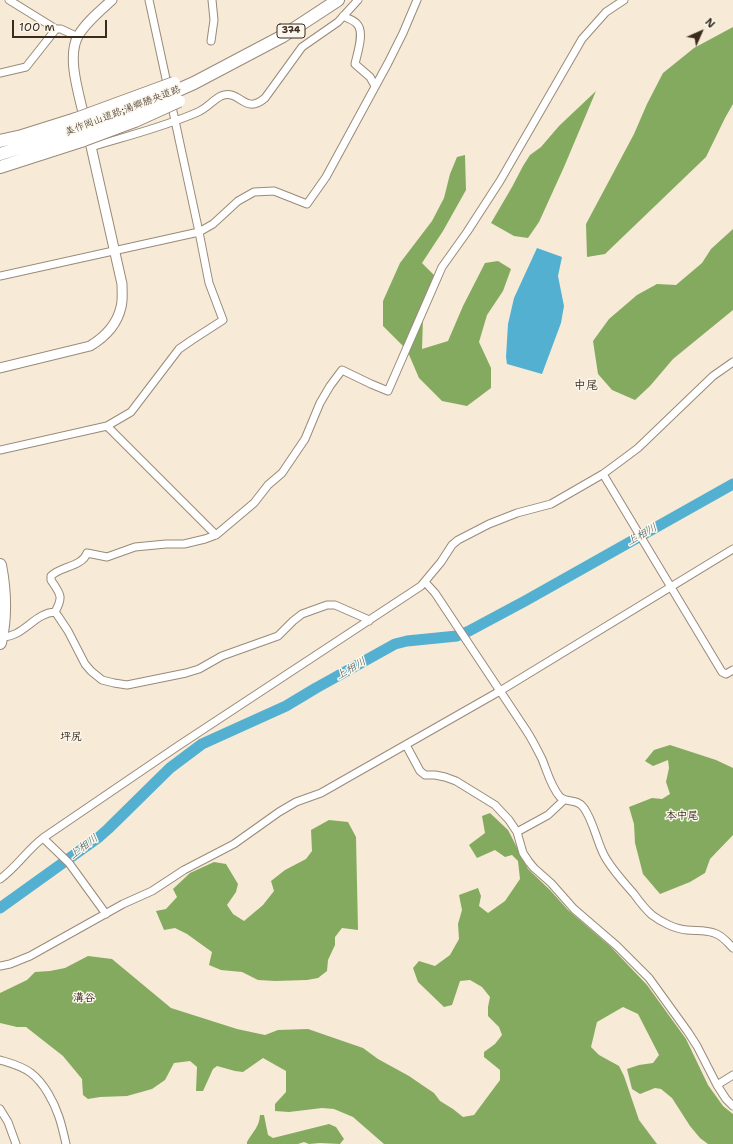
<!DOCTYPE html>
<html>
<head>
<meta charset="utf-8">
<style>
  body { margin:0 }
  #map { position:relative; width:733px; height:1144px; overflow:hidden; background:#f7ead6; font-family:"Shantell Sans",sans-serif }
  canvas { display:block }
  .north { position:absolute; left:681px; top:12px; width:40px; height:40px; -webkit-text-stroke:3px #fbf7ec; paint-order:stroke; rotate:45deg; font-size:11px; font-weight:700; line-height:16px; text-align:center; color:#3b2a1e }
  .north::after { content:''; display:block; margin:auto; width:14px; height:18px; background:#3b2a1e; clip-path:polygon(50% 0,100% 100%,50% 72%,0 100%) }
  .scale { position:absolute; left:12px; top:20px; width:95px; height:18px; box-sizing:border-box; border:2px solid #3b2a1e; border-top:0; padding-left:5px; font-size:12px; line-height:14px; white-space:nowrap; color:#3b2a1e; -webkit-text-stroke:3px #fbf7ec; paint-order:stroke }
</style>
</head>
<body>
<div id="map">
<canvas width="733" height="1144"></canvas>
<div class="north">N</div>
<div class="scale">100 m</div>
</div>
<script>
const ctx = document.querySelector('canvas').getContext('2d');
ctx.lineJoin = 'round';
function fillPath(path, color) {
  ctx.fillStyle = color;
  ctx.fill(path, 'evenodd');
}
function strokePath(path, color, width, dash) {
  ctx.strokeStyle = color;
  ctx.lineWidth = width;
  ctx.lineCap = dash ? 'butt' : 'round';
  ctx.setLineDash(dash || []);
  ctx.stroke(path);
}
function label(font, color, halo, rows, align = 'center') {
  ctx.font = font + ' "Shantell Sans","Klee One",sans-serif';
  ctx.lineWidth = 3;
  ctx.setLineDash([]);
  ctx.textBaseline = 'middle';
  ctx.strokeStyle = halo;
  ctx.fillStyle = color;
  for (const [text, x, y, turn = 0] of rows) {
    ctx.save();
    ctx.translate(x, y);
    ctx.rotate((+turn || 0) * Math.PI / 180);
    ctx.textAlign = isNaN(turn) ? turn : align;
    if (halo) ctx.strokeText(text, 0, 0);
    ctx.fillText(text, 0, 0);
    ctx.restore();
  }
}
const forest = new Path2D(`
  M 733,27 L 733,104 L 725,118 L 706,157 L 605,254 L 587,257 L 586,224 L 634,134 L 647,104 L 663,73 L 694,48 Z
  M 596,91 L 564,167 L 539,222 L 528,238 L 514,236 L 491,223 L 512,187 L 523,166 L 530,155 L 541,147 L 559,126 Z
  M 465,155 L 466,190 L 443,231 L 422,263 L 434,275 L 439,276 L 423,319 L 422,349 L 448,341 L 463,306 L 485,263 L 498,261 L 511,269 L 503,291 L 487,315 L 479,342 L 491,368 L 491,388 L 467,406 L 442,401 L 419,378 L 407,350 L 383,326 L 383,301 L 400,263 L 432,221 L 444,198 L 450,174 L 457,157 Z
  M 733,229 L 733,310 L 673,359 L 650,386 L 635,400 L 612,390 L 598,374 L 593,341 L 609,319 L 637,295 L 657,284 L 676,285 L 702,263 L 711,249 Z
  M 670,745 L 716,760 L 733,768 L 733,835 L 710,859 L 705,873 L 690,882 L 660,894 L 643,874 L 635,843 L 634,824 L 629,807 L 652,798 L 662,799 L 670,794 L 666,782 L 669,768 L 668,760 L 653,766 L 645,761 L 654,750 Z
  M 490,813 L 508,830 L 528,869 L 550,890 L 568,910 L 611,947 L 647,985 L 686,1039 L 708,1085 L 723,1106 L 733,1114 L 733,1144 L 708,1144 L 700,1138 L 690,1126 L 672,1098 L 661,1089 L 655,1088 L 640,1094 L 632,1089 L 627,1069 L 639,1065 L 653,1063 L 659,1055 L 638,1014 L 623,1007 L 597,1022 L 591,1047 L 599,1055 L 619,1066 L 624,1076 L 639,1120 L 657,1144 L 384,1144 L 353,1117 L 334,1109 L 322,1108 L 289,1112 L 275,1111 L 275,1104 L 286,1092 L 286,1071 L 263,1058 L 243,1072 L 235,1071 L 217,1066 L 213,1069 L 203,1091 L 196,1091 L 197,1067 L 190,1061 L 174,1063 L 165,1080 L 152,1089 L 127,1096 L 100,1097 L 88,1099 L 83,1095 L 82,1079 L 63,1056 L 26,1027 L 17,1027 L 0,1023 L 0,993 L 27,980 L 35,972 L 50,971 L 65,968 L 88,956 L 112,959 L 171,1008 L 237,1029 L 265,1035 L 278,1030 L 308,1029 L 363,1048 L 378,1059 L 409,1076 L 428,1089 L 434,1093 L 440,1101 L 453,1109 L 463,1117 L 474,1115 L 500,1080 L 500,1070 L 484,1057 L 484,1052 L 495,1044 L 502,1035 L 499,1027 L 488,1016 L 488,1007 L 490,997 L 482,987 L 470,980 L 460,981 L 452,1005 L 444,1007 L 418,982 L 413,968 L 419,961 L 435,966 L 450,955 L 459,939 L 458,924 L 462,910 L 459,895 L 478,888 L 481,896 L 479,906 L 488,913 L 505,901 L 520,879 L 518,861 L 512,855 L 505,857 L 495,850 L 477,858 L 469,845 L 485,833 L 482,816 Z
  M 329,820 L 348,822 L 356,837 L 358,930 L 342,928 L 335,937 L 335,945 L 328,960 L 327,971 L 318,978 L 307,980 L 275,981 L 258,980 L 242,972 L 221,970 L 209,965 L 212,952 L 187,934 L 175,928 L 164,930 L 156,911 L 166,909 L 177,897 L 173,889 L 190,873 L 214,862 L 226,864 L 238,884 L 236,892 L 227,905 L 233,914 L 244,921 L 263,905 L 274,891 L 271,881 L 285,870 L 306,859 L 312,851 L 311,830 Z
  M 260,1115 L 264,1115 L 268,1135 L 273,1138 L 329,1124 L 336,1127 L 344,1139 L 340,1144 L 320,1143 L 309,1144 L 304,1142 L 298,1144 L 247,1144 L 247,1142 C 253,1131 259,1128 260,1115 Z`);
const water = new Path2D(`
  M 537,248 L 562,257 L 558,276 L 564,306 L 561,323 L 542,374 L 507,364 L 506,357 L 508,324 L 514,298 Z`);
const river = new Path2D(`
  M 0,908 L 99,837 L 108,829 L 170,768 L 202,744 L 286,706 L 316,688 L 395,644 L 407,641 L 457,636 L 469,631 L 525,601 L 733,484`);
const street = new Path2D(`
  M 9,0 L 56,29 L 61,29 L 78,37
  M 149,0 L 168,88
  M 343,16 C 348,19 354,20 357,24 C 365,32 357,54 355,64 L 370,77 L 375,86
  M 211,41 L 214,20 L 212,0
  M 0,73 L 26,67 L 56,29
  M 91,147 C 127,136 164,127 198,112 C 207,108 213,100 221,96 C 240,88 244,116 265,98 L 302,47 L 338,22 L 358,0
  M 0,276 L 199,232 L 213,224 L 238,201 L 254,192 L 274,191 L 307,204 L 326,177 L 388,63 L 403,33 L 417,0
  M 107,426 L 216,535
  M 0,450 L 107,426 L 131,412 L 179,349 L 192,340 L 223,320 L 209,283 L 199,232 L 171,102
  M 603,474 L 722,672 L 726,674 L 733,670
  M 425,582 L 435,593 L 526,730 C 532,739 537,749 542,759 C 547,771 551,787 560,797 C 566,803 577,798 584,808 C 593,821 596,838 603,853 C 610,868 623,881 634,894 C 639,901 645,909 652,915 C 661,922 675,929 687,930 C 696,931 706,930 714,933 C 722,935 728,943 733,948
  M 55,612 C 64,596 60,594 51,580 L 51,576 C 61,566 82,567 87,553 L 107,557 L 135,547 L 166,544 L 184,544 L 205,539 L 216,535 L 254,503 L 268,485 L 282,473 L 305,439 L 320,403 L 330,386 L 342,370 L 371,384 L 388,391 L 442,267 L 467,232 L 500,181 L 582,39 L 606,12 L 624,0
  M 1,637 C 23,638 34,613 55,612 L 58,616 L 68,631 L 85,664 L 91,671 L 102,680 L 114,683 L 127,685 L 186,673 L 199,669 L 222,656 L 278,636 L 293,621 L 302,614 L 327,605 L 335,605 L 367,619 L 369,621
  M 406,745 L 420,771 L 425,775 L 435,775 L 445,777 L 456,781 L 495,805 L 509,820 L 517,832 L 523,853 L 529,862 L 534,868 L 551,883 L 574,909 L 617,946 L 649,978 L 688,1032 L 697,1046 L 717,1085 L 726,1099 L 733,1106
  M 517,832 L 548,815 L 564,800
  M 43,838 L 69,863 L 106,914
  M 0,879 C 16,868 27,850 43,838 L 178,746 L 421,586 L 441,562 L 452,545 L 458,540 L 489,524 L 517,513 L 551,504 L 603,474 L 622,460 L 638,448 L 713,376 L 733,362
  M 0,966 L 10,964 L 30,956 L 123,904 L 152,891 L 184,870 L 234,844 L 279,812 L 296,802 L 321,793 L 500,691 L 733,549
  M 0,1060 C 10,1063 22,1066 31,1073 C 44,1083 54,1102 59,1117 C 62,1126 64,1135 66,1144
  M 717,1085 L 733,1075
  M 0,1109 L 8,1122 L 16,1144`);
const secondary = new Path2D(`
  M 85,121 C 80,97 66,58 78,36 C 86,22 100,11 112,0
  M 0,368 L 90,346 C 105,337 117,325 121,307 C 123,300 122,292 122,284 L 88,133`);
const highway = new Path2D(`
  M 176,91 L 194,83 L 283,36 L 338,0
  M 0,141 L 22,136 L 76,119
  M 0,154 L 80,130
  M 0,167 L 84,140
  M 0,565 C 5,591 6,617 0,643`);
const highwayBridge = new Path2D(`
  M 76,119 L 174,83
  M 80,130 L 132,110 L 176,91
  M 84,140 L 135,121 L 179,101`);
const shields = [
  [291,31,28]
];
const shieldNames = [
  ["374",291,31]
];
const streetNames = [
  ["美作岡山道路;湯郷勝央道路",123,111,-21]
];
const waterNames = [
  ["上相川",642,535,-29],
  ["上相川",351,669,-30],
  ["上相川",84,847,-37]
];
const neighbourhoodNames = [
  ["坪尻",71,737],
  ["本中尾",682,816],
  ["溝谷",84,998]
];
const quarterNames = [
  ["中尾",586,386]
];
fillPath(forest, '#84aa60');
fillPath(water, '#53b0d1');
strokePath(river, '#53b0d1', 11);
strokePath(street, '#998a7a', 9);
strokePath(secondary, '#998a7a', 11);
strokePath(highway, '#998a7a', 14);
strokePath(street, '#fff', 7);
strokePath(secondary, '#fff', 9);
strokePath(highway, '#fff', 12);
strokePath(highwayBridge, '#998a7a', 14, []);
strokePath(highwayBridge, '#fff', 12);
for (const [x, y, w] of shields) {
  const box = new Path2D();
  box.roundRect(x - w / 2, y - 7, w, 14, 3);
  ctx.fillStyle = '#fbf7ec';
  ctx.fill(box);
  strokePath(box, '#3b2a1e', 1);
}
label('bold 9px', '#3b2a1e', null, shieldNames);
label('10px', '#3b2a1e', '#fbf7ec', streetNames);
label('italic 11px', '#43595d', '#fbf7ec', waterNames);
label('bold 11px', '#3b2a1e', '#fbf7ec', neighbourhoodNames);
label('bold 12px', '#3b2a1e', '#fbf7ec', quarterNames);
</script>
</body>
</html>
